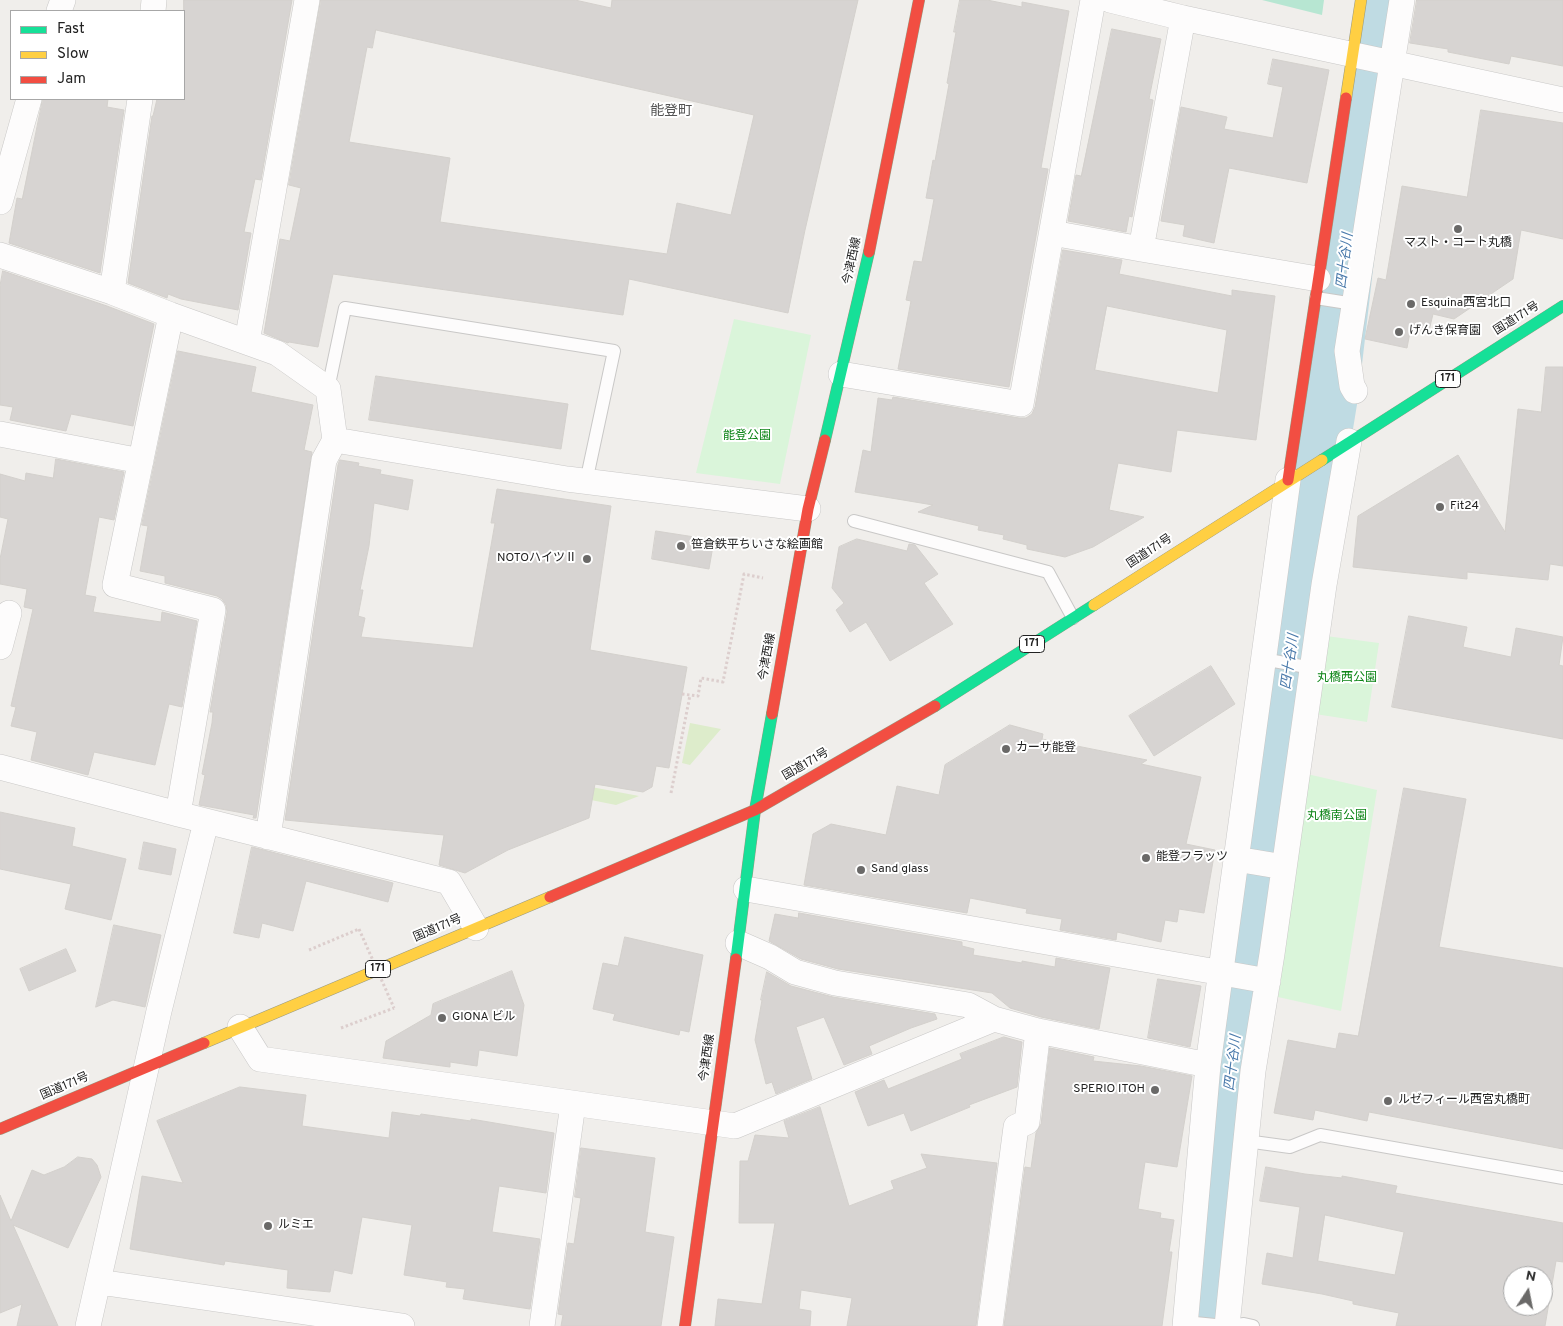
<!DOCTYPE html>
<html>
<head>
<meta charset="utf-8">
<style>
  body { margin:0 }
  #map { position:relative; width:1563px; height:1326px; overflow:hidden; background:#f0eeeb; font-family:Overpass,sans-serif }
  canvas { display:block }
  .legend { position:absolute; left:10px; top:10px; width:175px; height:90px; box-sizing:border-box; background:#fff; border:1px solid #a7a7a7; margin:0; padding:6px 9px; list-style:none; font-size:15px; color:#222 }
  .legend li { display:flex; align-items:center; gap:10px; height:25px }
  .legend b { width:25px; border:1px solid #a7a7a7 }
  .north { position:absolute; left:1503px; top:1266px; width:50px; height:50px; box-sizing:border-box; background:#fff; border:1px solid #a7a7a7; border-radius:50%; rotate:11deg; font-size:14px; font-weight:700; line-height:20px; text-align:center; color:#222 }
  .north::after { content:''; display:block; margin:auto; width:18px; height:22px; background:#6a6968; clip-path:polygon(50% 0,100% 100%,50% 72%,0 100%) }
</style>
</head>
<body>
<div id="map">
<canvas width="1563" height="1326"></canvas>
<ul class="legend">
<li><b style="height:6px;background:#16e098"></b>Fast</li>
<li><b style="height:6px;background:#ffcf43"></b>Slow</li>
<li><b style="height:6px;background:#f24e42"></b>Jam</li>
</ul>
<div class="north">N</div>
</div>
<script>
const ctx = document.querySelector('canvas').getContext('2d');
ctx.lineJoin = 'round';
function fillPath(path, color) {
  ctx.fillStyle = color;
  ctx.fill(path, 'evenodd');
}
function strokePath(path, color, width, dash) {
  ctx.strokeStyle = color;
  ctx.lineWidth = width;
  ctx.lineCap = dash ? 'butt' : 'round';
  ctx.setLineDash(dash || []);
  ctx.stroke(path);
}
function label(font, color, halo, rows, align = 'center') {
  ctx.font = font + ' Overpass,"Noto Sans JP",sans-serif';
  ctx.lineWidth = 4;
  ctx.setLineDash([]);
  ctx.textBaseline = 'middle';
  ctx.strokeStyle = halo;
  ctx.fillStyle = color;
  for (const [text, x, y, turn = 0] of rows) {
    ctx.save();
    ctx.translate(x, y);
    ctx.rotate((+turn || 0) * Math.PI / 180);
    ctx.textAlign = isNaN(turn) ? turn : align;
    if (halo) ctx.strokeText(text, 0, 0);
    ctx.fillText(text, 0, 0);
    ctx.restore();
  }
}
const grass = new Path2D(`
  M 690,723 L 721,729 L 690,765 L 682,763 Z
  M 533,776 L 639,796 L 616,805 L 531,788 Z`);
const park = new Path2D(`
  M 734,319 L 811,335 L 780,484 L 696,473 Z
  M 1326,636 L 1379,643 L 1367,722 L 1315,714 Z
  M 1307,774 L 1377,790 L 1341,1011 L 1278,997 Z`);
const pitch = new Path2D(`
  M 1262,0 L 1324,0 L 1322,15 Z`);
const river = new Path2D(`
  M 1206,1326 L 1235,1047 L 1308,534 L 1331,393 L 1355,186 L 1385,0`);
const building = new Path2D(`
  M 184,0 L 292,0 L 261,180 L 255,179 L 244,232 L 251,233 L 238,310 L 181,299 L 168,294 L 167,298 L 128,283 L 152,116 L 153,116 L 157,99 L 184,99 Z
  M 321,0 L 575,0 L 611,8 L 612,0 L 858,0 L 805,230 L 788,313 L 629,279 L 623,315 L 333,274 L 318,347 L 289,342 L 288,343 L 264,333 L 280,239 L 290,241 L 301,188 L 289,185 ZM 376,30 L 754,115 L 731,215 L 677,203 L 667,254 L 440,222 L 450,158 L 349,142 L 367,47 L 372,48 Z
  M 960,0 L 987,0 L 1022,7 L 1022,2 L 1069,11 L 1041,168 L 1048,169 L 1009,387 L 898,369 L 911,301 L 906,300 L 914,261 L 922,262 L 934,199 L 926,198 L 933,160 L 935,161 L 949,84 L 947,83 L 956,32 L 954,32 Z
  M 1417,0 L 1563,0 L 1563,66 L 1511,56 L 1509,64 L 1448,52 L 1448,49 L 1410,43 Z
  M 1112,29 L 1161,39 L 1149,99 L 1153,100 L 1132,217 L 1129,216 L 1126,232 L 1068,221 L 1076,175 L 1081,176 Z
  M 1273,59 L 1329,70 L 1307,183 L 1229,168 L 1214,243 L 1183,236 L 1185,225 L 1161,221 L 1181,107 L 1227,117 L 1224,129 L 1273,138 L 1283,87 L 1268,84 Z
  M 43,99 L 108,99 L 107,107 L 124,110 L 100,273 L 9,243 L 17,198 L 22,199 Z
  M 1481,110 L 1563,123 L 1563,239 L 1521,230 L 1513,279 L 1454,319 L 1433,314 L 1429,331 L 1411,327 L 1407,348 L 1365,339 L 1378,278 L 1386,280 L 1402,186 L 1467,197 Z
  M 1063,250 L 1122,260 L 1119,274 L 1232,296 L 1232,290 L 1275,296 L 1256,440 L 1177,430 L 1171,472 L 1118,463 L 1109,510 L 1144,517 L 1093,547 L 1065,557 L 1027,549 L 1027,545 L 1003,539 L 1004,535 L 978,530 L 979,526 L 918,512 L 933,505 L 855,492 L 863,450 L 871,452 L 878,398 L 892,400 L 893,397 L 1019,418 L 1026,418 L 1032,414 L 1035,407 ZM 1107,306 L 1227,330 L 1218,393 L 1095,370 Z
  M 3,271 L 107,306 L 154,324 L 133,426 L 71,414 L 66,431 L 10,420 L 13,407 L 0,405 L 0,286 Z
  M 178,351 L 256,367 L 251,392 L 313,405 L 304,450 L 312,452 L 256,818 L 253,818 L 254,815 L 199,805 L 205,775 L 202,774 L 212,723 L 213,712 L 210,712 L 227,612 L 226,605 L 222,599 L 217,596 L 165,583 L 165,576 L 140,571 L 148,526 L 142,525 Z
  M 1546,367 L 1563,367 L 1563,566 L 1550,564 L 1548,580 L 1467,572 L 1467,579 L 1353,567 L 1358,516 L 1458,455 L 1505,532 L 1518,409 L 1541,412 Z
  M 376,376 L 568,404 L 561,449 L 369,420 Z
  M 56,459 L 124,472 L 114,520 L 99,517 L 85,595 L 96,597 L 93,612 L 161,622 L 162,612 L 197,621 L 182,707 L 169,704 L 155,765 L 94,752 L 88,775 L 31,760 L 37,732 L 11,726 L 16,707 L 11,706 L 33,609 L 24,607 L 27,589 L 0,584 L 0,559 L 8,519 L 0,517 L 0,474 L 25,481 L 26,473 L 53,478 Z
  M 340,460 L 359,463 L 358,466 L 381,470 L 380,474 L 413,480 L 408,510 L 374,503 L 369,546 L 360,590 L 363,590 L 358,616 L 365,618 L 361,637 L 473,648 L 495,523 L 491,523 L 497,489 L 611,506 L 590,650 L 687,667 L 669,768 L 656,766 L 652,787 L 643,792 L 595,784 L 589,818 L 508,850 L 465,873 L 439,865 L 444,835 L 285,820 L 338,465 Z
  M 656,531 L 714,540 L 709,569 L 652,559 Z
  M 857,539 L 907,551 L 909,544 L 915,545 L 938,574 L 924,583 L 953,624 L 890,661 L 866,622 L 850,632 L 836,610 L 844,603 L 832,588 L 839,547 Z
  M 1409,616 L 1467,627 L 1463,647 L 1511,657 L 1516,628 L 1563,637 L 1559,665 L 1563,666 L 1563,739 L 1392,707 Z
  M 1211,666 L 1235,704 L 1154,756 L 1129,716 Z
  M 1010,725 L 1043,734 L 1042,739 L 1147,760 L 1141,764 L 1201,777 L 1186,844 L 1215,850 L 1204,913 L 1179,909 L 1177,922 L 1165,920 L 1161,942 L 1117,932 L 1116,940 L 1060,930 L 1062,919 L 1026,913 L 1027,909 L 970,898 L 967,913 L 804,885 L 813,834 L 831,824 L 886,835 L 897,786 L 939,795 L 945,765 Z
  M 1404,788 L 1466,799 L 1439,947 L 1563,968 L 1563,1149 L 1369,1112 L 1367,1121 L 1315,1110 L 1313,1120 L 1274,1113 L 1288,1040 L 1336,1049 L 1339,1033 L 1358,1036 Z
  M 0,812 L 75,828 L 72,846 L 126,859 L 111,920 L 65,909 L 71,884 L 0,869 Z
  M 144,842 L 176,849 L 171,875 L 139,869 Z
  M 252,847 L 393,883 L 388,902 L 306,881 L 293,931 L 262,923 L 259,938 L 234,933 Z
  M 799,913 L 962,942 L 962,946 L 974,949 L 973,955 L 1022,963 L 1022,961 L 1055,967 L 1056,958 L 1110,968 L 1099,1029 L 1041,1017 L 1010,1008 L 992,993 L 838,969 L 801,959 L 769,941 L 775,914 L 798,918 Z
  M 114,925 L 161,935 L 145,1007 L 113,1000 L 96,1007 Z
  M 625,937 L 703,955 L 689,1032 L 680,1030 L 679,1035 L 613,1020 L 615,1014 L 593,1009 L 603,963 L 618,966 Z
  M 66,949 L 76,971 L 29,991 L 20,969 Z
  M 512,971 L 524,1005 L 517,1056 L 479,1050 L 477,1066 L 450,1062 L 450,1067 L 383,1058 L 386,1041 L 431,1015 L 433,1004 Z
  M 767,972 L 791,986 L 833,997 L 935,1014 L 937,1019 L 911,1028 L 869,1046 L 872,1054 L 844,1065 L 824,1017 L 796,1027 L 812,1079 L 776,1094 L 772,1082 L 766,1084 L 755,1040 L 762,1000 L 761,1000 Z
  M 1158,979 L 1201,986 L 1190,1047 L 1148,1038 Z
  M 1004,1037 L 1022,1042 L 1017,1087 L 969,1105 L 970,1107 L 911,1131 L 904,1113 L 868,1126 L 855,1092 L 884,1080 L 888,1089 L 962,1059 L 960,1054 Z
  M 1050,1048 L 1094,1057 L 1093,1061 L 1141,1066 L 1192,1076 L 1177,1167 L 1145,1162 L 1138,1209 L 1161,1213 L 1160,1218 L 1174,1220 L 1169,1252 L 1172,1252 L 1162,1326 L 1004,1326 L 1025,1167 L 1031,1168 L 1036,1133 L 1041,1124 Z
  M 240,1087 L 306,1095 L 302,1126 L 389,1138 L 392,1112 L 420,1116 L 421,1114 L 471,1121 L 471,1119 L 554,1133 L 546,1193 L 499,1186 L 492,1232 L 540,1239 L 530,1309 L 463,1299 L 465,1289 L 446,1287 L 447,1282 L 404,1275 L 412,1225 L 362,1217 L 352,1274 L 334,1270 L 330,1292 L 287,1288 L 288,1270 L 225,1261 L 224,1265 L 130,1249 L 142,1176 L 183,1183 L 157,1121 Z
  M 820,1107 L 849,1206 L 894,1189 L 891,1181 L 927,1168 L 921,1154 L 997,1163 L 976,1326 L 847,1326 L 852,1298 L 801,1290 L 799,1309 L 811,1311 L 810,1326 L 715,1326 L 718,1299 L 762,1304 L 775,1223 L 739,1223 L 740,1161 L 748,1161 L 755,1135 L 789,1138 L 784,1121 Z
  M 581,1148 L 655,1158 L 645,1232 L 674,1237 L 661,1326 L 561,1326 L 563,1315 L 558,1314 L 568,1243 L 574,1244 L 581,1198 L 575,1197 Z
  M 78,1157 L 92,1159 L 97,1165 L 101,1177 L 68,1248 L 13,1225 L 58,1326 L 17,1326 L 22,1304 L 0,1313 L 0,1195 L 11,1221 L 32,1170 L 44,1175 L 64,1167 Z
  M 1266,1167 L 1305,1174 L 1342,1178 L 1342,1176 L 1397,1186 L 1395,1193 L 1563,1223 L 1563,1262 L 1556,1261 L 1545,1326 L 1396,1326 L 1399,1313 L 1353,1304 L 1353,1301 L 1322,1294 L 1262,1284 L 1267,1253 L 1293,1258 L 1300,1207 L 1260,1201 ZM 1325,1215 L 1404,1232 L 1395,1275 L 1318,1261 ZM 1513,1276 L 1543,1276 L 1543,1306 L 1513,1306 Z`);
const path = new Path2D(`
  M 682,694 L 698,696 L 701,678 L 723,682 L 744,574 L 763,578
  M 671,793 L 690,695
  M 309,950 L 359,929
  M 341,1028 L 394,1008`);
const lane = new Path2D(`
  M 1316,298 L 1354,304
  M 328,389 L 345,308 L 614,351 L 586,482
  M 854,521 L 1048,572 L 1073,618
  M 1263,659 L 1312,668
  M 1246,1141 L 1290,1147 L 1320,1135 L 1563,1178
  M 1185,1322 L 1225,1326
  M 1228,1326 L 1244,1324 L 1253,1326`);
const street = new Path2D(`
  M 1110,0 L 1183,18 L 1563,100
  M 59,11 L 63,0
  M 153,11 L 154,0
  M 0,202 L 29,99
  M 1052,233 L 1141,249 L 1318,279
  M 1141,249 L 1183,18
  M 0,255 L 112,292 L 171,315 L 277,353 L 328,389 L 335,440 L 567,479 L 808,509
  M 112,292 L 140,99
  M 171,315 L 115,585 L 213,610 L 178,814
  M 247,342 L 307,0
  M 841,374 L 1021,404 L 1093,0
  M 1355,391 L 1352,386 L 1347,351 L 1402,0
  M 0,434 L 141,461
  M 0,647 L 9,613
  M 0,767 L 178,814 L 449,882 L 476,928
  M 268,837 L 324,460 L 335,440
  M 1236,859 L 1284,867
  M 746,889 L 1268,981
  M 738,943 L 770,957 L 795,972 L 835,983 L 968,1005 L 994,1019 L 1038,1031 L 1208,1065
  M 240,1027 L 260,1059 L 735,1126 L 994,1019
  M 99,1282 L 402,1326
  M 88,1326 L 159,1011 L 206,822
  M 542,1326 L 573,1104
  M 990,1326 L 1016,1127 L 1027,1122 L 1038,1031
  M 1185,1326 L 1208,1065 L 1288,480
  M 1227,1326 L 1253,1071 L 1272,954 L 1324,585 L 1349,441`);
const fast = new Path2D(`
  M 825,440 L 869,252
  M 1322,460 L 1563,306
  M 935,706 L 1094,605
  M 736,959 L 755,810 L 772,714`);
const slow = new Path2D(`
  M 1346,98 L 1361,0
  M 1094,605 L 1322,460
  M 204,1043 L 550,897`);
const jam = new Path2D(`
  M 869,252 L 919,0
  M 1288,480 L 1346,98
  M 772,714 L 808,509 L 825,440
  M 550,897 L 755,810 L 935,706
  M 0,1129 L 204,1043
  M 685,1326 L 736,959`);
const pathBridge = new Path2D(`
  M 359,929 L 394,1008`);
const markers = [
  [1458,229,5,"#6a6968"],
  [1411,304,5,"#6a6968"],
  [1399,332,5,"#6a6968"],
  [1440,507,5,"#6a6968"],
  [681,546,5,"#6a6968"],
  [587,559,5,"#6a6968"],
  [1006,749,5,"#6a6968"],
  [1146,858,5,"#6a6968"],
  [861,870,5,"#6a6968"],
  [442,1018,5,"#6a6968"],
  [1155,1090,5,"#6a6968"],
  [1388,1101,5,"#6a6968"],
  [268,1226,5,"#6a6968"]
];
const shields = [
  [1448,379,25],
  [1032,644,25],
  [378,969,25]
];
const shieldNames = [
  ["171",1448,379],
  ["171",1032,644],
  ["171",378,969]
];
const poiNames = [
  ["マスト・コート丸橋",1458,244,"center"],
  ["Esquina西宮北口",1421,304],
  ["げんき保育園",1409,332],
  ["Fit24",1450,507],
  ["笹倉鉄平ちいさな絵画館",691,546],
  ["NOTOハイツⅡ",577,559,"right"],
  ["カーサ能登",1016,749],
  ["能登フラッツ",1156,858],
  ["Sand glass",871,870],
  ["GIONA ビル",452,1018],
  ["SPERIO ITOH",1145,1090,"right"],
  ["ルゼフィール西宮丸橋町",1398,1101],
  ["ルミエ",278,1226]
];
const streetNames = [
  ["今津西線",853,261,-78],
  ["国道171号",1517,319,-32],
  ["国道171号",1150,552,-33],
  ["今津西線",768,657,-80],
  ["国道171号",806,765,-30],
  ["国道171号",438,929,-23],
  ["今津西線",708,1058,-82],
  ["国道171号",65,1087,-23]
];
const parkNames = [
  ["能登公園",747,437],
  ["丸橋西公園",1347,679],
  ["丸橋南公園",1337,817]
];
const neighbourhoodNames = [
  ["能登町",671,112]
];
const waterNames = [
  ["四十谷川",1346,261,-83],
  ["四十谷川",1291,662,-82],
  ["四十谷川",1234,1063,-83]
];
fillPath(grass, '#ddeccb');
fillPath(park, '#daf5da');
fillPath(pitch, '#b7e6d2');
strokePath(river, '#bfdbe3', 55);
fillPath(building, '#d7d4d2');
strokePath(building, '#d3d0cc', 1);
strokePath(lane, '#c9c8c7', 14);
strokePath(street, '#c9c8c7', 26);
strokePath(fast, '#999a82', 12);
strokePath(slow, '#999a82', 12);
strokePath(jam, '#999a82', 12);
strokePath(path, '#dccecd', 3, [2.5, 2.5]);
strokePath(lane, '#fdfcfc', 12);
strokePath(street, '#fdfcfc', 25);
strokePath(fast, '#16e098', 11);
strokePath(slow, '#ffcf43', 11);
strokePath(jam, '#f24e42', 11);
strokePath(pathBridge, '#dccecd', 3, [2.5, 2.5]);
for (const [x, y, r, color] of markers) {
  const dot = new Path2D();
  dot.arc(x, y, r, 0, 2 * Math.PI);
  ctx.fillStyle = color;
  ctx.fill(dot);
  strokePath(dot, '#fff', 2);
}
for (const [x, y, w] of shields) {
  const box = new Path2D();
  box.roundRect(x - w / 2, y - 8.5, w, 17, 4);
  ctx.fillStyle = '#fff';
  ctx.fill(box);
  strokePath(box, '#222', 1);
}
label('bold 11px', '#222', null, shieldNames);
label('12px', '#222', '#fff', poiNames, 'left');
label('12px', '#222', '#fff', streetNames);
label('12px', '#0c8416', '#fff', parkNames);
label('14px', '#555', '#fff', neighbourhoodNames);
label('italic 14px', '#4a7aab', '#fff', waterNames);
</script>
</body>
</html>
